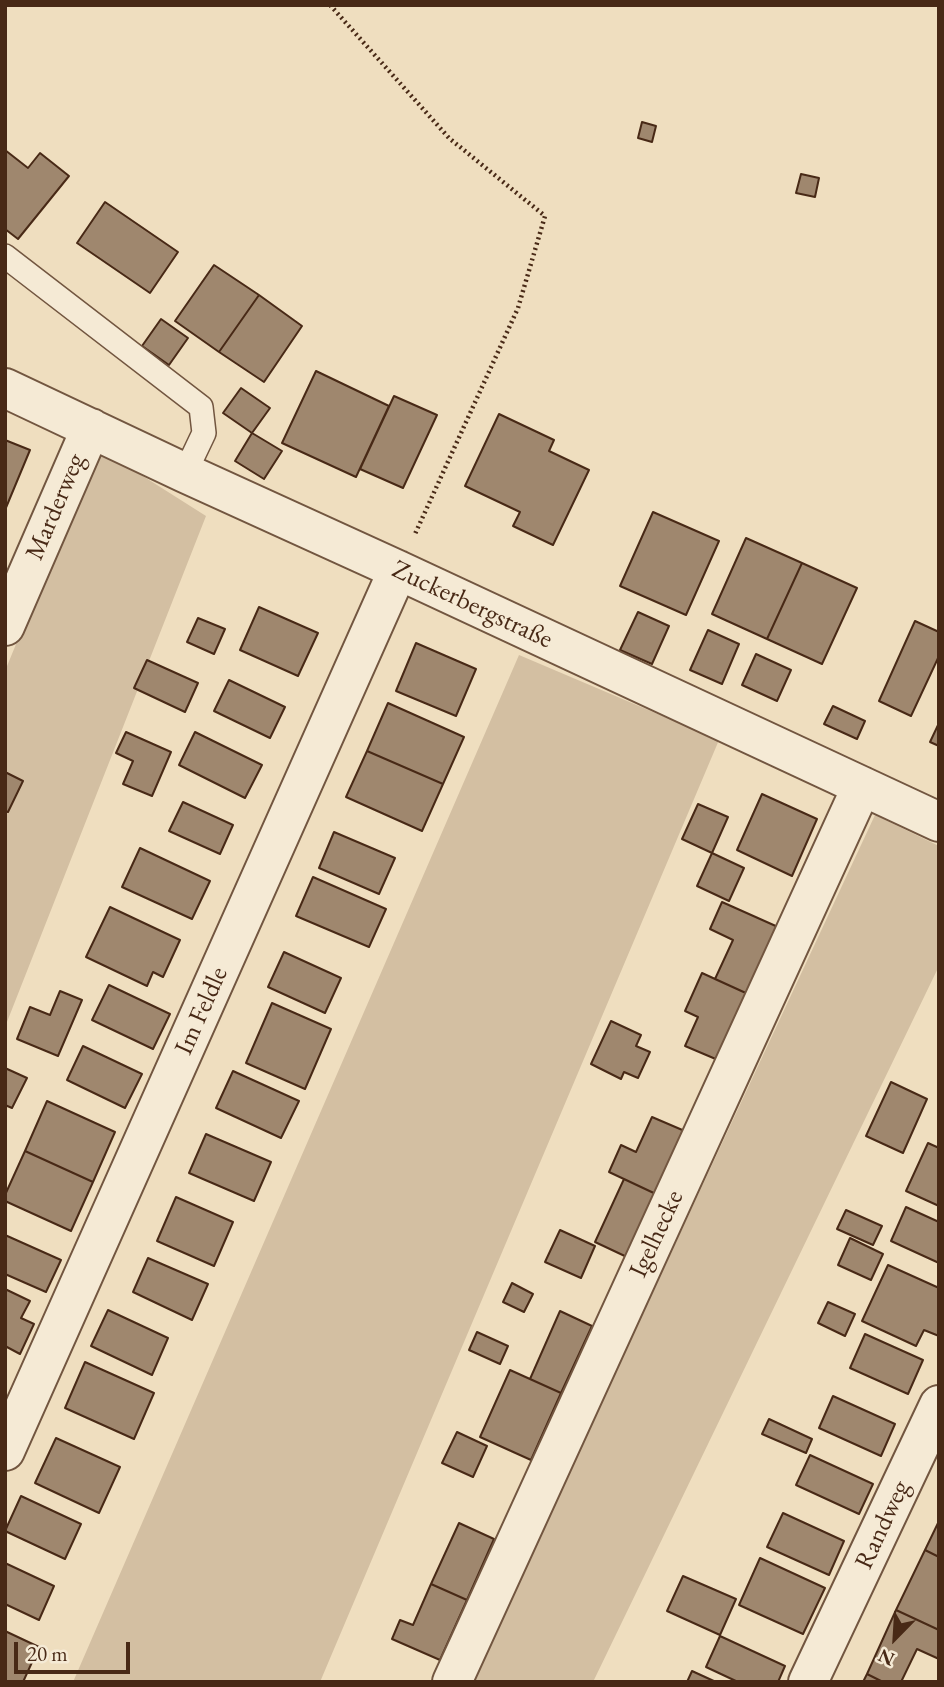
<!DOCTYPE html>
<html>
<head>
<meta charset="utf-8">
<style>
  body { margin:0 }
  #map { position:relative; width:944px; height:1687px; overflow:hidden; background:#efdebf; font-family:"EB Garamond",serif }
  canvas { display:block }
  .frame { position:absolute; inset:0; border:7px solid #482916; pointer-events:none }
  .north { position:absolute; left:860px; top:1603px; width:70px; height:70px; -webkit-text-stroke:5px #f5ead5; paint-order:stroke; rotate:204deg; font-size:19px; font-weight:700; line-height:28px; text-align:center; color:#482916 }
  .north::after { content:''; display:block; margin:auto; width:24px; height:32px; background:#482916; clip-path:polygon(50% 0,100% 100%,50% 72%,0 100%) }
  .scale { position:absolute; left:14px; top:1642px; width:116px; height:32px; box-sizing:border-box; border:4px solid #482916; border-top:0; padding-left:9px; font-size:21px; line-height:24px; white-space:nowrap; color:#482916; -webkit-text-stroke:5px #f5ead5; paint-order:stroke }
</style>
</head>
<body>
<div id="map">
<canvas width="944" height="1687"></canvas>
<div class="frame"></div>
<div class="north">N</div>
<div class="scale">20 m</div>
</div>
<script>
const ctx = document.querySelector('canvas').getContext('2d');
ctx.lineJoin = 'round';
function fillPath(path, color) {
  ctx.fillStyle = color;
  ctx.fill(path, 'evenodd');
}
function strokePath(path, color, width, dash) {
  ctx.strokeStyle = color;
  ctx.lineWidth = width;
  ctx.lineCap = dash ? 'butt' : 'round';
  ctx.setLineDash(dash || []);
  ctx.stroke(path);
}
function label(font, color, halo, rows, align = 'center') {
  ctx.font = font + ' "EB Garamond",serif';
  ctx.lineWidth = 6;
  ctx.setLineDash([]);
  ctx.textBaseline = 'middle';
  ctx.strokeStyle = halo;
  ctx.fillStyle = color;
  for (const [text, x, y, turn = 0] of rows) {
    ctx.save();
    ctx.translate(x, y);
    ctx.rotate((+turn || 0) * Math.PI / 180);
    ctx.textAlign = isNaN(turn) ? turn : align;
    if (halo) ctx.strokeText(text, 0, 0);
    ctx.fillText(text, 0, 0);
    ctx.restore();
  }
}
const green = new Path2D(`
  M 97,447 L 206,516 L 5,1027 L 5,671 Z
  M 519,655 L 719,740 L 320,1682 L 73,1682 Z
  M 875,815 L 939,846 L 939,966 L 593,1682 L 471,1682 Z`);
const building = new Path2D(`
  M 642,122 L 656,126 L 652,142 L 638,138 Z
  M 5,150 L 28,168 L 40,153 L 69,176 L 18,239 L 5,229 Z
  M 801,174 L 819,178 L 815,197 L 796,193 Z
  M 105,202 L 178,252 L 150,293 L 77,243 Z
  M 214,265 L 259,295 L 219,352 L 175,321 Z
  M 259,295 L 302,326 L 264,382 L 219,352 Z
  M 161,319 L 188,338 L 169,365 L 142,346 Z
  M 316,371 L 389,406 L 356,477 L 282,443 Z
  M 241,388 L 270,408 L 252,433 L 223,413 Z
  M 394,396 L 437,415 L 403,488 L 360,469 Z
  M 499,414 L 554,440 L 549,451 L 589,470 L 553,545 L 513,526 L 520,512 L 465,486 Z
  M 252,433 L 282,451 L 264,479 L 235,461 Z
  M 5,440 L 30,450 L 5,510 Z
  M 653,512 L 719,541 L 686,615 L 620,586 Z
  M 746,538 L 802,563 L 767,639 L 712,614 Z
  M 802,563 L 857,588 L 822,664 L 767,639 Z
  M 259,607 L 318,633 L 298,676 L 240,650 Z
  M 638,612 L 669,626 L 652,664 L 620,650 Z
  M 198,618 L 225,629 L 214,654 L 187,642 Z
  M 915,621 L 939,632 L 939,656 L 911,716 L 879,701 Z
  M 708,630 L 739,644 L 722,684 L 690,670 Z
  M 416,643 L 476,669 L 456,716 L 396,691 Z
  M 756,654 L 791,670 L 777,701 L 742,685 Z
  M 147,660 L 198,683 L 185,712 L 134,688 Z
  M 229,680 L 285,707 L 270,738 L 214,711 Z
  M 388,703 L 464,737 L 443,784 L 367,751 Z
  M 833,706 L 865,721 L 857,739 L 824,724 Z
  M 939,723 L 939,746 L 930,742 Z
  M 126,732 L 171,752 L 152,796 L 123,784 L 133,761 L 116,753 Z
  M 195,732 L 262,765 L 245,798 L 179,765 Z
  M 367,751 L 443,784 L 422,831 L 346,797 Z
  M 5,772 L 23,781 L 8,812 L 5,811 Z
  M 762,794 L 817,819 L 792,876 L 737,850 Z
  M 183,802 L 233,825 L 220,854 L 169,831 Z
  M 698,804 L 728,817 L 712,853 L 682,839 Z
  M 334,832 L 395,858 L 379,894 L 319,868 Z
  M 140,848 L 210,881 L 192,919 L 122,887 Z
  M 712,853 L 744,868 L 729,901 L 697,886 Z
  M 313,877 L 386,909 L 369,947 L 296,916 Z
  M 722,902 L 778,927 L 748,994 L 715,979 L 733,940 L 710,929 Z
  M 110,907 L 180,940 L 163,977 L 153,972 L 147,986 L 86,957 Z
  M 284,952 L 341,978 L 325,1013 L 268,987 Z
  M 702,973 L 748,994 L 718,1060 L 685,1046 L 698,1017 L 685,1011 Z
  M 109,985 L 170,1014 L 153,1049 L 92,1020 Z
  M 60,991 L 82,1000 L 58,1056 L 17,1039 L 30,1007 L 50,1015 Z
  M 272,1003 L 331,1029 L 305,1089 L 246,1063 Z
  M 611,1021 L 641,1035 L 636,1046 L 650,1052 L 638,1078 L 624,1072 L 621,1079 L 591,1064 Z
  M 83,1046 L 142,1074 L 125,1108 L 67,1080 Z
  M 5,1068 L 27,1078 L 12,1108 L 5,1105 Z
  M 233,1071 L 299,1101 L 281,1138 L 216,1108 Z
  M 891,1082 L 927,1099 L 903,1153 L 866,1136 Z
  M 47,1101 L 115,1132 L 93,1182 L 25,1151 Z
  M 652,1117 L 687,1132 L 658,1195 L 609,1172 L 621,1145 L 636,1152 Z
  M 206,1134 L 271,1162 L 254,1201 L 189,1173 Z
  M 928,1143 L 939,1148 L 939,1206 L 906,1191 Z
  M 25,1151 L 93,1182 L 71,1231 L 5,1201 L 5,1195 Z
  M 624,1179 L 658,1195 L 629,1258 L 595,1242 Z
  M 176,1197 L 233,1222 L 214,1266 L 157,1241 Z
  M 906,1207 L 939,1222 L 939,1263 L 891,1241 Z
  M 846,1210 L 882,1226 L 873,1245 L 837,1229 Z
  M 560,1230 L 595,1246 L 581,1278 L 545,1262 Z
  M 5,1235 L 61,1260 L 46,1292 L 5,1274 Z
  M 850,1238 L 883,1254 L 871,1280 L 838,1265 Z
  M 148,1258 L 208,1284 L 192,1320 L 133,1292 Z
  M 888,1265 L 939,1288 L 939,1336 L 924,1330 L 916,1346 L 862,1321 Z
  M 512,1283 L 533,1294 L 524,1312 L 503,1302 Z
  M 5,1289 L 30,1301 L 21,1318 L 34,1324 L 20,1354 L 5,1346 Z
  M 828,1302 L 855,1314 L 845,1336 L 818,1323 Z
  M 108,1310 L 168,1338 L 152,1375 L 91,1346 Z
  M 560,1311 L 592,1326 L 561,1393 L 530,1379 Z
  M 477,1332 L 508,1346 L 500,1364 L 469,1350 Z
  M 865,1334 L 923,1360 L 908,1394 L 850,1368 Z
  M 85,1362 L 154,1393 L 134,1439 L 65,1408 Z
  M 510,1370 L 561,1393 L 531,1460 L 480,1437 Z
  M 833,1396 L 895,1424 L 881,1456 L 819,1428 Z
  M 769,1419 L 812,1439 L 806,1453 L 762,1434 Z
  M 457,1432 L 487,1446 L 473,1477 L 442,1463 Z
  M 56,1438 L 120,1467 L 99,1513 L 35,1483 Z
  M 810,1455 L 873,1484 L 859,1514 L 796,1485 Z
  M 21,1496 L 81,1524 L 65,1559 L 5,1531 Z
  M 783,1513 L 844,1541 L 829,1575 L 767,1547 Z
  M 939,1521 L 939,1557 L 925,1550 Z
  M 459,1523 L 494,1539 L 467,1600 L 431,1584 Z
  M 925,1550 L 939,1557 L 939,1630 L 896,1610 Z
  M 760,1558 L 825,1588 L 803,1634 L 739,1605 Z
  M 5,1563 L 54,1586 L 39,1620 L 5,1604 Z
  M 683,1576 L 736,1599 L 720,1635 L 667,1611 Z
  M 431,1584 L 467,1600 L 440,1660 L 392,1639 L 400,1620 L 413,1625 Z
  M 896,1610 L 939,1630 L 939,1659 L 917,1649 L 901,1682 L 883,1682 L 867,1674 Z
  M 5,1631 L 39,1647 L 23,1682 L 5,1682 Z
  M 720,1636 L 785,1666 L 778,1682 L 738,1682 L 706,1667 Z
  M 692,1671 L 716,1682 L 687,1682 Z
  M 867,1674 L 883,1682 L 863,1682 Z`);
const path = new Path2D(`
  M 330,5 L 449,138 L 545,216 L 518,308 L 415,534`);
const service = new Path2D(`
  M 5,256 L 201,407 L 204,433 L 185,473`);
const minor = new Path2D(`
  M 5,388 L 185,473 L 398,570 L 939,822
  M 5,626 L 91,428
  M 5,1451 L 398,570
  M 452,1682 L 862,786
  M 808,1682 L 939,1405`);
const streetNames = [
  ["Marderweg",56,507,-67],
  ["Zuckerbergstraße",472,605,25],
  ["Im Feldle",202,1011,-66],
  ["Igelhecke",657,1234,-65],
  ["Randweg",883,1525,-65]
];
fillPath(green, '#d3bfa2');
fillPath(building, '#9f876e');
strokePath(building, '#482916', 2);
strokePath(service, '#725640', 26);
strokePath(minor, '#725640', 42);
strokePath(path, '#482916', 4.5, [2, 3.5]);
strokePath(service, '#f5ead5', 23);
strokePath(minor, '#f5ead5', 38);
label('26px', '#482916', '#f5ead5', streetNames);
</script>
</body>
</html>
